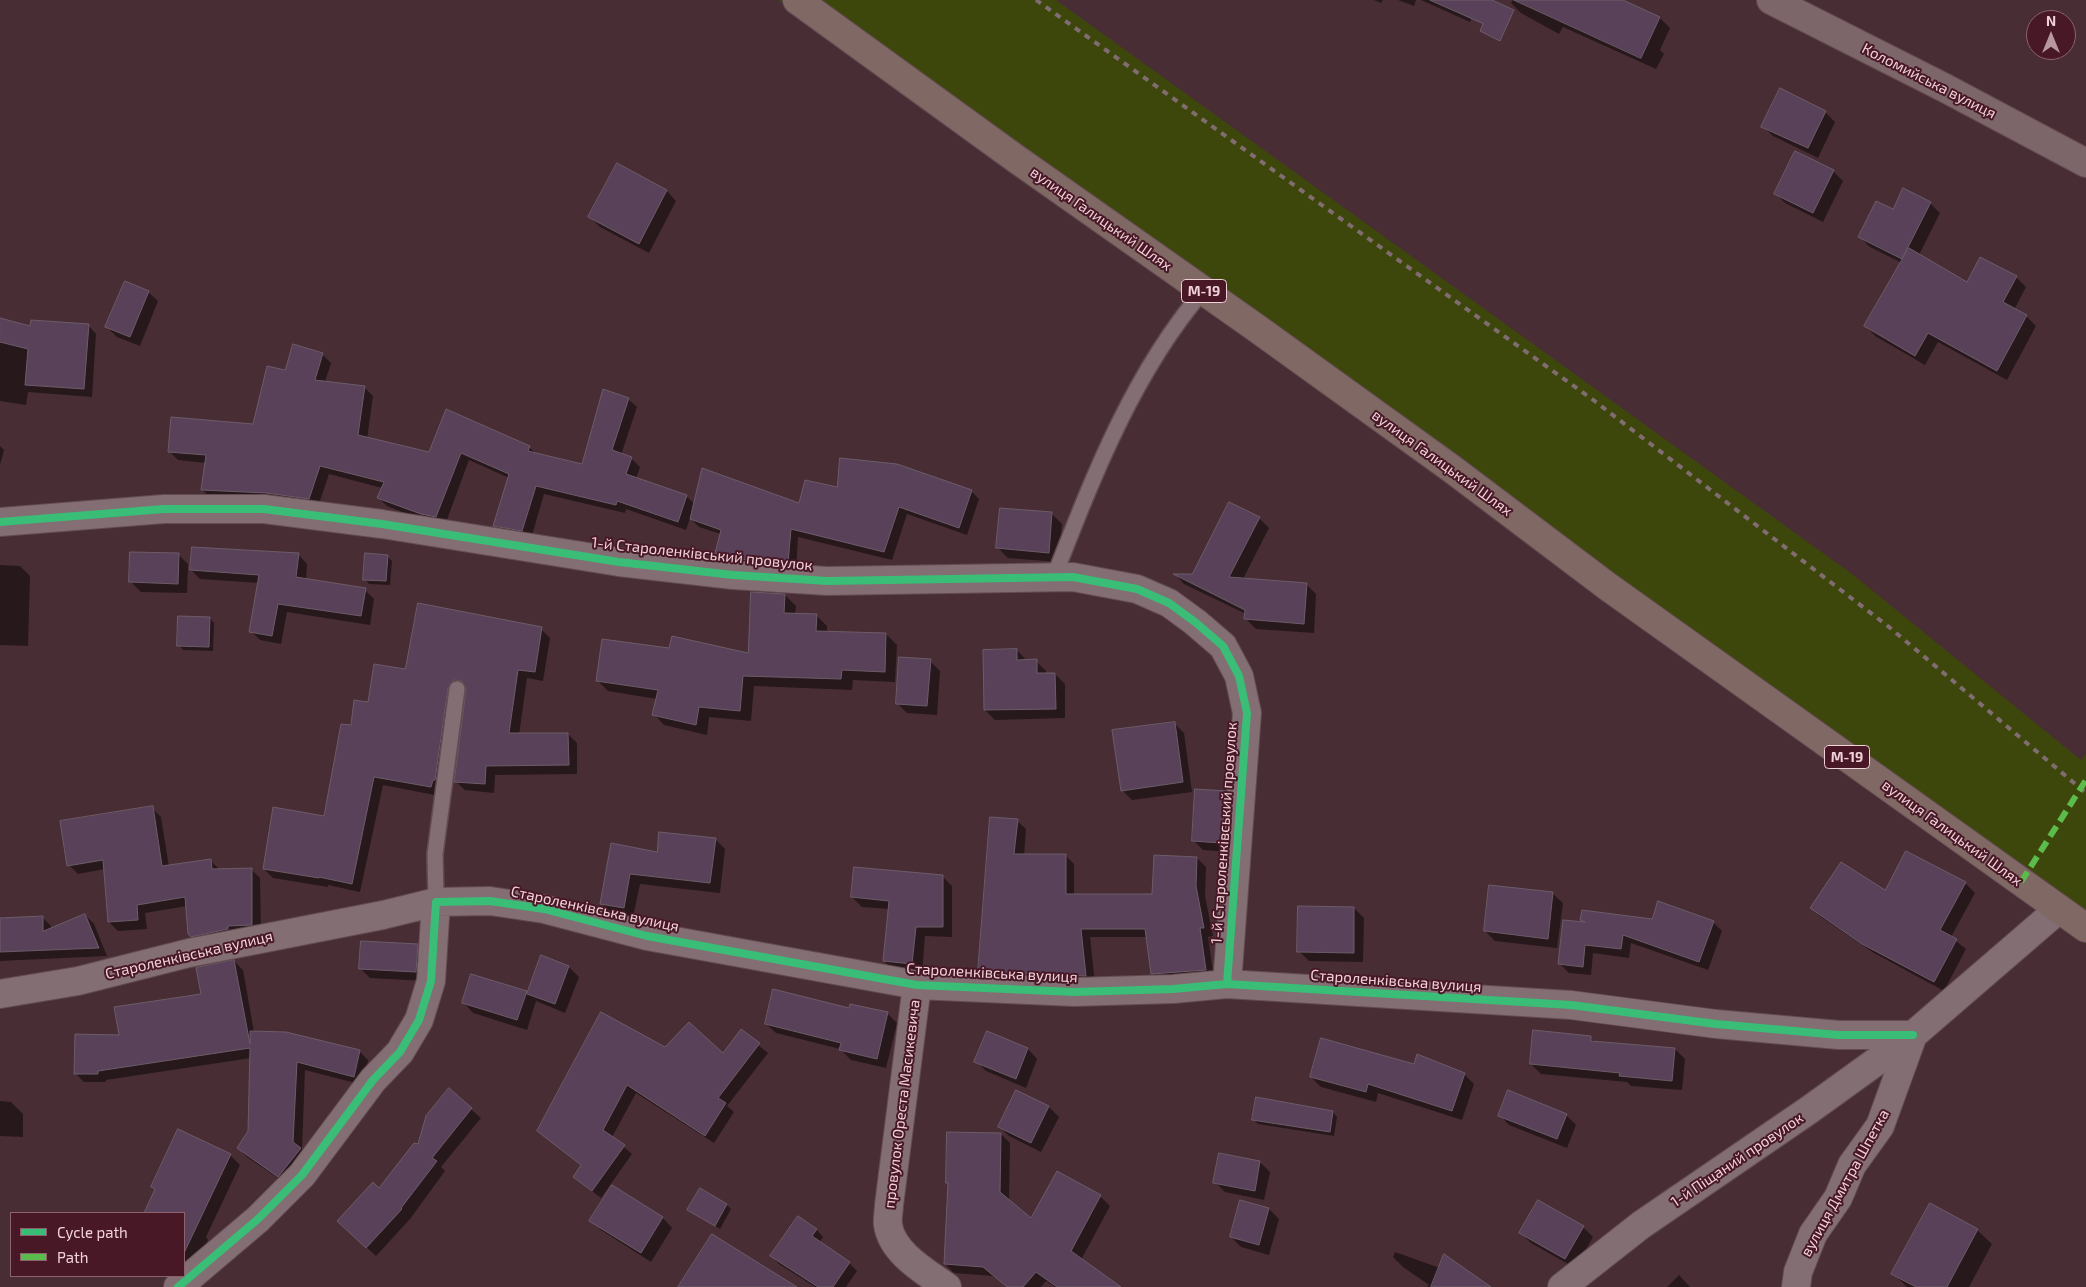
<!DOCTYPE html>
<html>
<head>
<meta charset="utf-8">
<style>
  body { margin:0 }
  #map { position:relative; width:2086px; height:1287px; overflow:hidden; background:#492d35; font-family:"Exo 2",sans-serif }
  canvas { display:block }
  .legend { position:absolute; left:10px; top:1212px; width:175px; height:65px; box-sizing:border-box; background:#481827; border:1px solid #8c626e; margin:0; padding:6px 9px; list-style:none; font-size:15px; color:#f2d2d9 }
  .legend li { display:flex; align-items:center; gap:10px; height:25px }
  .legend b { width:25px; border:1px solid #8c626e }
  .north { position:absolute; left:2026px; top:10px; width:50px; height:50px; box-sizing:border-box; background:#481827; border:1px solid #8c626e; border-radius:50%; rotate:0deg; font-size:14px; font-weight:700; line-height:20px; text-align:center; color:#f2d2d9 }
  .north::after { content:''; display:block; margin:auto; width:18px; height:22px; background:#b798a0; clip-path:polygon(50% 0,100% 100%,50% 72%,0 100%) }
</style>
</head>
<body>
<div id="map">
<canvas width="2086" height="1287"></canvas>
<ul class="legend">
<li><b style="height:6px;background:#3abd76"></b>Cycle path</li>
<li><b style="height:6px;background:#5cbc4b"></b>Path</li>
</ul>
<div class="north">N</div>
</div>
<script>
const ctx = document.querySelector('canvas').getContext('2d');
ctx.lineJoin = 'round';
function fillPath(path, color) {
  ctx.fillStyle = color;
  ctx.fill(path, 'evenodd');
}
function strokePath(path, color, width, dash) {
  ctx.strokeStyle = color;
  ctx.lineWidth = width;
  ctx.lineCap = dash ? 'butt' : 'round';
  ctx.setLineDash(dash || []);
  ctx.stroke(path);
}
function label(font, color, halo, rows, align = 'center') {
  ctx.font = font + ' "Exo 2",sans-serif';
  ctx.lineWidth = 4;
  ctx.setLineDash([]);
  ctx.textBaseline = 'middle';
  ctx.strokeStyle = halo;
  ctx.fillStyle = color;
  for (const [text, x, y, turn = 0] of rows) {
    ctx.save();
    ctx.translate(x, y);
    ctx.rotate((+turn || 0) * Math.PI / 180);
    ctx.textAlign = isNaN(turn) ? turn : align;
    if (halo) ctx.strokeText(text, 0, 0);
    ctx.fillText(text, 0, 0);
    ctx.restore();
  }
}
const green = new Path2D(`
  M 778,0 L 1056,0 L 1852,574 L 2081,760 L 2086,754 L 2086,944 L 1209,309 Z`);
const shadow = new Path2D(`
  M 1374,0 L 1383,0 L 1381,3 Z
  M 1398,0 L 1416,0 L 1414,6 Z
  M 1421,0 L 1479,0 L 1470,22 Z
  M 1513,0 L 1620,0 L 1660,18 L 1670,28 L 1660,50 L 1664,54 L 1656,69 L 1563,27 L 1559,34 L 1521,13 L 1511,3 Z
  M 1825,112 L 1835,122 L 1818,158 L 1773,136 L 1763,126 Z
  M 1796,153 L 1833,171 L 1843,181 L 1823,222 L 1785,203 L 1775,193 Z
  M 667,191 L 676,201 L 649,253 L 600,227 L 590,217 Z
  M 1930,203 L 1940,213 L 1919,255 L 1967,283 L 2016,277 L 2026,287 L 2014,310 L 2026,316 L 2036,326 L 2007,380 L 1938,342 L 1925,365 L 1875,336 L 1866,326 L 1902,263 L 1870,247 L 1860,237 L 1894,210 Z
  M 148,292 L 158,301 L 140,346 L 117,337 L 107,327 Z
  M 0,320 L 31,328 L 88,325 L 96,334 L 92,397 L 28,392 L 26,405 L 0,401 Z
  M 322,354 L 331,363 L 325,382 L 364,387 L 373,396 L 367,439 L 429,454 L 529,447 L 536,454 L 583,465 L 628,399 L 637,407 L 621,455 L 631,458 L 640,467 L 636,479 L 686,496 L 695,504 L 800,505 L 838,489 L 971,491 L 979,499 L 967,535 L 907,514 L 892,560 L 798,537 L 796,570 L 723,565 L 715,557 L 721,534 L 699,527 L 690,518 L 686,530 L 626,509 L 625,513 L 544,494 L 531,539 L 503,534 L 495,526 L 509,478 L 469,460 L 445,525 L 430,523 L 387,506 L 378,497 L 382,488 L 329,474 L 318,507 L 211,498 L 202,490 L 206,463 L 178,460 L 169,451 L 254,425 L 286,372 Z
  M 0,446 L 4,450 L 0,465 Z
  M 1052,514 L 1062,524 L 1059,562 L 1008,558 L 998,548 Z
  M 1259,518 L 1269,528 L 1243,579 L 1306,584 L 1316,594 L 1314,633 L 1256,629 L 1246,619 L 1246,614 L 1184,584 L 1176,575 L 1193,576 Z
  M 178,554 L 188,564 L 187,593 L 141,592 L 131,582 Z
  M 298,554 L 307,564 L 306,580 L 365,590 L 374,599 L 370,625 L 287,612 L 281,644 L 260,640 L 251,631 L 259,583 L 200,579 L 191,570 Z
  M 387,556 L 392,561 L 390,585 L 369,584 L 365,579 Z
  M 0,565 L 20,566 L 30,576 L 28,646 L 0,645 Z
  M 785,595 L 796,606 L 795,614 L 816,615 L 827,626 L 827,632 L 886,634 L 897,645 L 895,682 L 853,680 L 852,690 L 754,686 L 751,721 L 709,717 L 707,735 L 664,725 L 654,714 L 657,699 L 608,691 L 597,680 L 670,650 L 750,654 Z
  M 210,618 L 214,623 L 213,651 L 183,650 L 179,645 Z
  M 541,629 L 550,638 L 543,681 L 527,678 L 519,735 L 568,734 L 577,743 L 577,774 L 495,775 L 494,793 L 465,790 L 455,781 L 467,689 L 459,692 L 440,796 L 383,785 L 360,892 L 328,885 L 328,887 L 273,878 L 264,869 L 325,818 L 352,727 L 370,703 L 406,671 Z
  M 1017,650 L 1027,661 L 1036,661 L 1046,671 L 1046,674 L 1055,674 L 1065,684 L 1065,718 L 995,720 L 985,710 Z
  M 930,661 L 940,671 L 937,715 L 907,713 L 897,703 Z
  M 1174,723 L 1184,733 L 1192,792 L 1132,800 L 1122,790 Z
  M 1225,792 L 1235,802 L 1231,852 L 1203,850 L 1193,840 Z
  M 152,808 L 161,817 L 169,867 L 210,860 L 219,869 L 251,869 L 260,878 L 261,933 L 201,945 L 191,936 L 187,906 L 145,913 L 147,929 L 118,931 L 109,922 L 105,869 L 78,874 L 69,865 Z
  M 1017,821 L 1026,829 L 1024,855 L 1065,855 L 1074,864 L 1074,895 L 1154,895 L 1197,858 L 1206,867 L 1205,896 L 1213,936 L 1208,937 L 1214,979 L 1162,982 L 1153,973 L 1147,937 L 1090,937 L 1095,984 L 988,980 L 979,972 Z
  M 715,839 L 725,849 L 720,893 L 640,884 L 633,917 L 611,913 L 601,903 L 612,844 L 658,854 Z
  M 942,876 L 952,886 L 952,937 L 925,936 L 922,973 L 894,971 L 884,961 L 889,909 L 862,907 L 852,897 Z
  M 1965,883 L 1975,893 L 1951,937 L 1966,949 L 1944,991 L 1874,953 L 1821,917 L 1811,908 L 1886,891 Z
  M 1553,894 L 1563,903 L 1557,948 L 1495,941 L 1485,931 Z
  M 1354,908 L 1364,918 L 1363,962 L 1309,961 L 1299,951 Z
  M 85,915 L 94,924 L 107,956 L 0,961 L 0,919 L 42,917 L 51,926 L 51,929 Z
  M 1581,920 L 1713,922 L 1722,931 L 1708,970 L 1631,943 L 1629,958 L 1593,953 L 1591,975 L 1569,973 L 1560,964 L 1584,923 Z
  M 417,945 L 427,955 L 425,981 L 370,978 L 360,968 Z
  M 542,957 L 569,967 L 579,977 L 565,1013 L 536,1001 L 527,1030 L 473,1013 L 464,1003 L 526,992 L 528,994 Z
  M 234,961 L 243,970 L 254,1032 L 359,1051 L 368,1060 L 363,1085 L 305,1070 L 302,1150 L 309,1157 L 288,1185 L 247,1157 L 238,1148 L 250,1131 L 251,1058 L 106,1080 L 106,1082 L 84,1082 L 75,1073 L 120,1036 L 203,995 Z
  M 850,1009 L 887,1013 L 897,1023 L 886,1068 L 851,1060 L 840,1049 L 776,1033 L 766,1024 Z
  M 741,1031 L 768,1053 L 727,1106 L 734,1112 L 714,1143 L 636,1093 L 612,1137 L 632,1154 L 601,1198 L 574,1177 L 582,1166 L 538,1131 L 666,1048 L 723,1055 Z
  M 1591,1038 L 1596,1043 L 1675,1049 L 1685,1059 L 1682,1090 L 1631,1086 L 1627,1082 L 1541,1074 L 1531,1064 Z
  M 1028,1049 L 1037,1059 L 1026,1088 L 986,1071 L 976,1061 Z
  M 1415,1065 L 1464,1074 L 1474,1084 L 1462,1120 L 1378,1093 L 1376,1102 L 1321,1087 L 1311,1077 Z
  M 449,1090 L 481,1118 L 441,1167 L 445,1171 L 410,1219 L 376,1256 L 347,1230 L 379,1190 L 418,1145 Z
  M 1017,1092 L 1049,1107 L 1059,1117 L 1041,1152 L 1009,1136 L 999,1126 Z
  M 0,1101 L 11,1102 L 23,1114 L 23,1137 L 0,1136 Z
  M 1333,1112 L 1337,1117 L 1334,1136 L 1258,1124 L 1253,1119 Z
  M 1500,1115 L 1566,1115 L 1576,1125 L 1567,1148 L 1509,1125 Z
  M 1001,1134 L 1010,1143 L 1009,1201 L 1032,1220 L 1100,1196 L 1110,1206 L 1081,1260 L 1119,1287 L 1055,1287 L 1046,1281 L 1041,1287 L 1007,1287 L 993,1276 L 954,1273 L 945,1264 Z
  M 230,1155 L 240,1165 L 206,1237 L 208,1240 L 194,1271 L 184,1276 L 184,1213 L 145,1213 L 156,1190 L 152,1187 Z
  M 1260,1162 L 1270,1172 L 1264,1200 L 1225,1192 L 1215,1182 Z
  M 612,1187 L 663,1218 L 672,1228 L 651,1262 L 601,1230 L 591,1220 Z
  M 727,1205 L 731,1209 L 720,1229 L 689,1209 Z
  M 1269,1209 L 1279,1219 L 1269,1255 L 1241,1247 L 1231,1237 Z
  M 1583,1227 L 1593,1237 L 1575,1268 L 1531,1243 L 1521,1233 Z
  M 816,1229 L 823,1237 L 819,1243 L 849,1263 L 857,1271 L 846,1287 L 815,1287 L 779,1264 L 771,1256 Z
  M 1977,1230 L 1992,1244 L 1969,1287 L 1907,1287 L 1893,1273 Z
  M 1395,1252 L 1440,1268 L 1489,1287 L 1427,1287 L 1429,1285 L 1403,1267 L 1393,1257 Z
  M 1679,1275 L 1690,1287 L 1667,1287 Z`);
const building = new Path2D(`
  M 1430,0 L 1492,0 L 1514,10 L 1500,41 L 1480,31 L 1483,24 Z
  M 1514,0 L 1623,0 L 1660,17 L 1641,58 Z
  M 1780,88 L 1826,111 L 1808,148 L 1761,127 Z
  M 1795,151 L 1834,170 L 1813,213 L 1774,194 Z
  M 617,163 L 667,190 L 639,244 L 588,217 Z
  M 1903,188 L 1931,202 L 1902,259 L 1858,237 L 1876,201 L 1893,209 Z
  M 1909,248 L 1967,282 L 1980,257 L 2017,276 L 2003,302 L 2027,315 L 1997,371 L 1928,333 L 1915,356 L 1864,326 Z
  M 125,281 L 149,291 L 130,337 L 105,327 Z
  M 0,318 L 30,326 L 31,320 L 89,324 L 84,389 L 25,385 L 28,349 L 0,342 Z
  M 293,344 L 323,353 L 315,380 L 365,386 L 358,435 L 429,452 L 446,409 L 530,446 L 528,451 L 582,464 L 603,389 L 629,398 L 612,450 L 632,457 L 626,474 L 687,495 L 678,522 L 617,501 L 616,505 L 536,486 L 522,531 L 493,526 L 509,474 L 461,453 L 436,517 L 421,514 L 377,498 L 384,482 L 320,466 L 309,499 L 266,493 L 201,490 L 206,455 L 168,452 L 171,417 L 253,424 L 267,366 L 285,370 Z
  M 840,458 L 897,464 L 972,490 L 959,528 L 899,507 L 884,552 L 791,529 L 788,563 L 714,557 L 721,530 L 690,519 L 702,468 L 799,503 L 805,480 L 837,487 Z
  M 1229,502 L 1260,517 L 1229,577 L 1307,583 L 1304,624 L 1244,619 L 1245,610 L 1173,574 L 1192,574 Z
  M 1000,508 L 1052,512 L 1049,553 L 996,548 Z
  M 192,547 L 299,553 L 296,577 L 366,588 L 361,616 L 278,604 L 272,636 L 249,632 L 259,575 L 190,570 Z
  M 130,552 L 179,553 L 178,584 L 129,582 Z
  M 365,553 L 388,555 L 386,581 L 363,580 Z
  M 751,592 L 785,594 L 784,613 L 817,614 L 816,631 L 886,633 L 885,672 L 842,670 L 841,679 L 743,676 L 740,711 L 699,707 L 696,725 L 652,715 L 658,690 L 596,681 L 602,639 L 669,648 L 672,636 L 748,653 Z
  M 418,603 L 542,627 L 535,672 L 518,670 L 509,733 L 568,733 L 569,765 L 486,766 L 485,784 L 454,782 L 466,690 L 462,681 L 454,680 L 448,688 L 435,780 L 433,780 L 431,787 L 374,777 L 352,884 L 319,877 L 319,878 L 263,869 L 273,807 L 324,816 L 341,724 L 351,725 L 354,700 L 368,702 L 374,664 L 405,669 Z
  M 178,616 L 210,617 L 209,647 L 177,646 Z
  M 1017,649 L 1017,660 L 1037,659 L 1037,673 L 1055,673 L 1056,709 L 984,710 L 983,650 Z
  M 899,657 L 931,659 L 927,706 L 896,704 Z
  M 1175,722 L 1183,782 L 1121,791 L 1112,730 Z
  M 1195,789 L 1226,791 L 1222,843 L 1192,841 Z
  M 153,806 L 162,866 L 211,859 L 212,869 L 252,868 L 252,925 L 228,926 L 228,929 L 191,937 L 188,934 L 185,897 L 137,905 L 138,920 L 108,922 L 103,860 L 67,866 L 60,821 Z
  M 990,817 L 1018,819 L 1014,854 L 1066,854 L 1066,894 L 1152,894 L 1154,855 L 1197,857 L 1196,886 L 1204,928 L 1200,928 L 1206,970 L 1151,974 L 1145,929 L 1081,929 L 1086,976 L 978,972 Z
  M 659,832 L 716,838 L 710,883 L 630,874 L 624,908 L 600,904 L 611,843 L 657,852 Z
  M 1906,851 L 1966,882 L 1940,930 L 1957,939 L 1934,982 L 1862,944 L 1810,908 L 1841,862 L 1885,890 Z
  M 854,867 L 943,875 L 943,927 L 916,927 L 912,964 L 883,961 L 889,901 L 851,897 Z
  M 1489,885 L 1553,892 L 1548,939 L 1484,931 Z
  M 1658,901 L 1714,921 L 1699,962 L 1623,935 L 1621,949 L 1585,945 L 1583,967 L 1558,964 L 1563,920 L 1585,922 L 1580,920 L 1582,910 L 1652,919 Z
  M 1298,906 L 1354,907 L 1354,953 L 1297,952 Z
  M 85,914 L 99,948 L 0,952 L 0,918 L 43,916 L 43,931 Z
  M 361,941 L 418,944 L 416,972 L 359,969 Z
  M 541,955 L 569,966 L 555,1004 L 527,994 Z
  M 234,960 L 250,1044 L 250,1031 L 286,1032 L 360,1050 L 354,1077 L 297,1062 L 293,1142 L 301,1148 L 278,1177 L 237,1148 L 248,1131 L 250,1048 L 98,1071 L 98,1074 L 74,1074 L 75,1034 L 119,1035 L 114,1007 L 201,994 L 196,968 Z
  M 471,974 L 527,991 L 517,1020 L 462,1003 Z
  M 773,989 L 849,1008 L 850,1004 L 888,1012 L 877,1059 L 839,1050 L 841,1043 L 765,1024 Z
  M 601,1012 L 665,1047 L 689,1022 L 723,1053 L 741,1029 L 760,1043 L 718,1098 L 726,1103 L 705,1136 L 627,1085 L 603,1130 L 625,1145 L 592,1191 L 573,1177 L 581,1165 L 537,1131 Z
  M 1533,1030 L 1591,1036 L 1591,1041 L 1675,1048 L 1672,1081 L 1619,1076 L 1620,1073 L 1530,1064 Z
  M 987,1031 L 1028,1048 L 1016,1079 L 974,1062 Z
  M 1321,1038 L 1414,1064 L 1417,1054 L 1465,1073 L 1452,1111 L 1368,1084 L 1366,1092 L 1310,1077 Z
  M 449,1088 L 472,1108 L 432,1158 L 437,1161 L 401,1208 L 402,1209 L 366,1248 L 337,1221 L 373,1182 L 379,1188 L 414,1143 L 418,1144 L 426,1116 Z
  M 1016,1090 L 1049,1106 L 1031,1143 L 998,1127 Z
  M 1508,1090 L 1567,1114 L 1557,1139 L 1498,1116 Z
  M 1256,1097 L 1333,1111 L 1330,1132 L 1252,1120 Z
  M 178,1129 L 231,1154 L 184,1253 L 184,1213 L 144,1213 L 155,1189 L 151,1187 Z
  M 947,1132 L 1001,1133 L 1000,1192 L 1031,1218 L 1057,1171 L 1101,1195 L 1071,1251 L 1121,1287 L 1057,1287 L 1036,1272 L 1023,1287 L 1007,1287 L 983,1267 L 944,1264 L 948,1183 L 946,1183 Z
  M 1219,1153 L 1260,1161 L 1255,1191 L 1213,1183 Z
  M 612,1185 L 663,1217 L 641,1253 L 589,1221 Z
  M 700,1188 L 727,1204 L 715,1226 L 687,1210 Z
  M 1240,1200 L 1269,1208 L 1259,1245 L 1230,1237 Z
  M 1538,1200 L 1584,1226 L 1565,1259 L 1519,1233 Z
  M 1930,1203 L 1978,1229 L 1947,1287 L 1916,1287 L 1891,1274 Z
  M 798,1216 L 817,1229 L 812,1236 L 850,1262 L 833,1287 L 818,1287 L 770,1256 Z
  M 712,1234 L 797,1287 L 678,1287 Z
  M 1444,1254 L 1491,1287 L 1431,1287 Z`);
const lane = new Path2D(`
  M 1054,577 C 1093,477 1133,373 1203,291
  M 436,902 L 435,854 L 457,689`);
const street = new Path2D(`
  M 0,522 L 164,509 L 264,509 L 382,524 L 619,562 L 733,575 L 827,581 L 1073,577 L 1137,589 L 1169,603 L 1195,622 L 1223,646 L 1239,676 L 1247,713 L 1227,984
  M 917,985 L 889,1205 C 889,1211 887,1218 888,1225 C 892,1253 926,1272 947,1287
  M 0,994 L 78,981 L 189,953 L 383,915 L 436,902
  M 178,1287 L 258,1219 L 302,1175 L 373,1080 L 400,1052 L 419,1020 L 431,981 L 436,902 L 490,901 L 544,909 L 647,936 L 917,985 L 1074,992 L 1173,989 L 1227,984 L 1571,1005 L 1716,1024 L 1839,1035 L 1913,1035
  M 1562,1287 L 1641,1225 L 1809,1110 L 1913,1035
  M 1796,1287 L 1798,1272 L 1813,1234 L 1838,1198 L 1852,1165 L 1880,1126 L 1913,1035 L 2059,909`);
const secondary = new Path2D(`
  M 1771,0 L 1945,88 L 2086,163`);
const highway = new Path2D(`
  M 797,0 L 1015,158 L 1255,327 L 1452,469 L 1607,586 L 2086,928`);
const rail = new Path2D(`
  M 1036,0 L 1592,399 L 1889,627 L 2086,793`);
const quiet = new Path2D(`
  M 2021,882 L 2086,780`);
const cycleway = new Path2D(`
  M 0,522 L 164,509 L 264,509 L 382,524 L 619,562 L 733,575 L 827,581 L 1073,577 L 1137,589 L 1169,603 L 1195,622 L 1223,646 L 1239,676 L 1247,713 L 1227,984
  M 178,1287 L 258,1219 L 302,1175 L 373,1080 L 400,1052 L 419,1020 L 431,981 L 436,902 L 490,901 L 544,909 L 647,936 L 917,985 L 1074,992 L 1173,989 L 1227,984 L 1571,1005 L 1716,1024 L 1839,1035 L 1913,1035`);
const shields = [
  [1204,291,45],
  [1847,757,45]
];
const shieldNames = [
  ["М-19",1204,291],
  ["М-19",1847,757]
];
const streetNames = [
  ["Коломийська вулиця",1929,81,27],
  ["вулиця Галицький Шлях",1101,219,35],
  ["вулиця Галицький Шлях",1442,463,36],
  ["1-й Староленківський провулок",702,554,6],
  ["1-й Староленківський провулок",1224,833,-86],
  ["вулиця Галицький Шлях",1952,833,36],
  ["Староленківська вулиця",595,909,12],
  ["Староленківська вулиця",189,955,-13],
  ["Староленківська вулиця",992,973,3],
  ["Староленківська вулиця",1396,981,4],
  ["провулок Ореста Масикевича",902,1104,-83],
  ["1-й Піщаний провулок",1737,1160,-34],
  ["вулиця Дмитра Шпетка",1845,1183,-61]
];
fillPath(green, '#3d470b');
fillPath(shadow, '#0007');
fillPath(building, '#594259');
strokePath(building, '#6c5c68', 1);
strokePath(lane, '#644b52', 18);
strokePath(street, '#644b52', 30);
strokePath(secondary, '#644b52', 30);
strokePath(highway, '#644b52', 30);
strokePath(lane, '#826e73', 15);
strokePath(street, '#826e73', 28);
strokePath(secondary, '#7d666a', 28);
strokePath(highway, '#806865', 28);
strokePath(rail, '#816d71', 4, [6, 6]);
strokePath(quiet, '#5cbc4b', 6, [12, 6]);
strokePath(cycleway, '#3abd76', 8);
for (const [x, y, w] of shields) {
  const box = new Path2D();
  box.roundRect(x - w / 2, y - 11.5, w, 23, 4);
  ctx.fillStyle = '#481827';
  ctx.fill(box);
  strokePath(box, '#f2d2d9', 1);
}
label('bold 14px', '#f2d2d9', null, shieldNames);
label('15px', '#f2d2d9', '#481827', streetNames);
</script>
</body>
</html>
